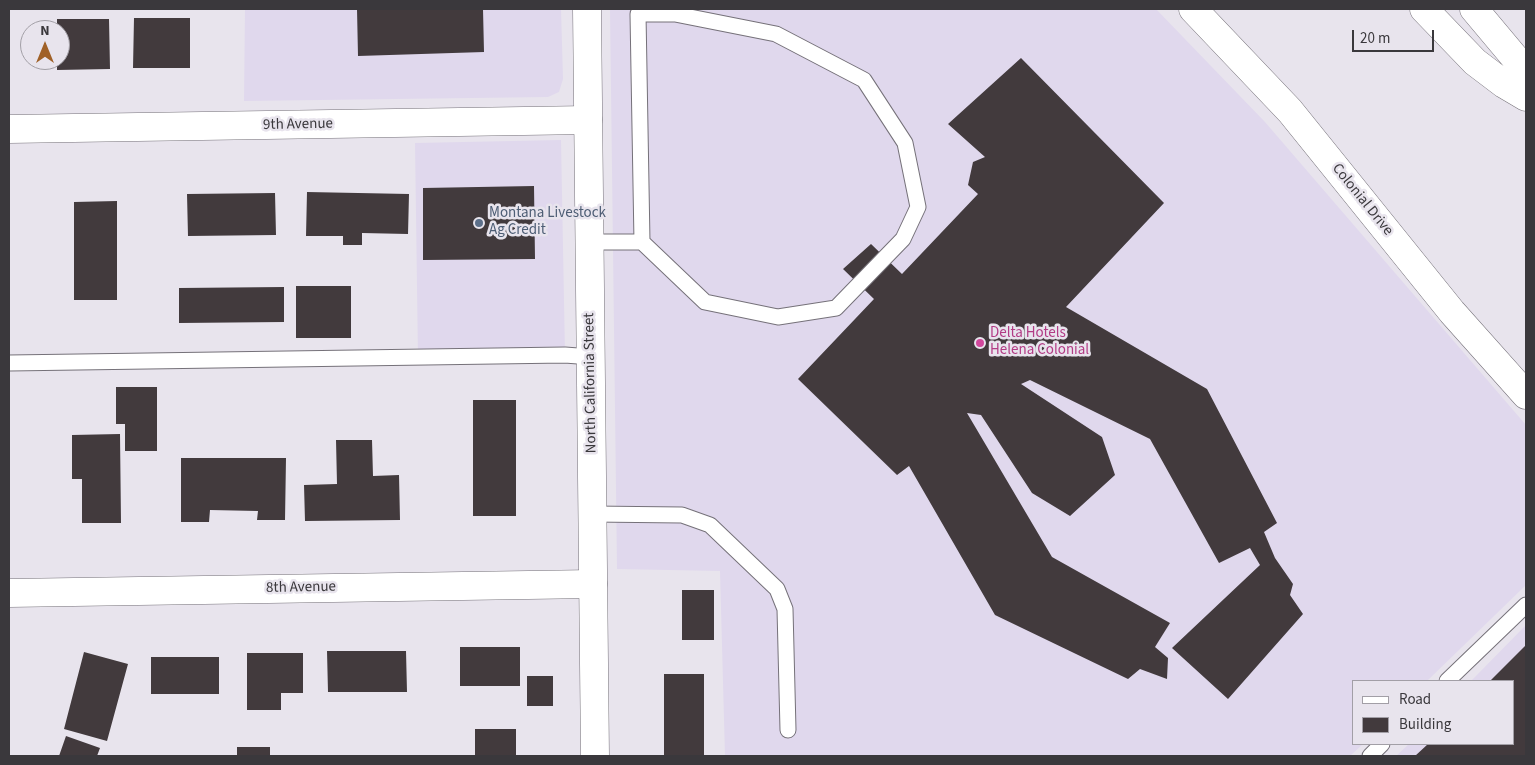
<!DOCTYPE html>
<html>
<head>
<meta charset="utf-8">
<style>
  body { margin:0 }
  #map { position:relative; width:1535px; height:765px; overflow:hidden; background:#e8e4ed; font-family:"Source Sans 3",sans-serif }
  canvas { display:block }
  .frame { position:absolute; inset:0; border:10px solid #3a383c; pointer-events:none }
  .legend { position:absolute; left:1352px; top:680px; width:162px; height:65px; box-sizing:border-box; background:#e8e4ed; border:1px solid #a29fa6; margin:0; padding:6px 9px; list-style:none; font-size:15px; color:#3a383c }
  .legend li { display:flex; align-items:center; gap:10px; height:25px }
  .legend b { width:25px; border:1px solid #a29fa6 }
  .north { position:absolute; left:20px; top:20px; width:50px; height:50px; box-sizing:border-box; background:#e8e4ed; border:1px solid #a29fa6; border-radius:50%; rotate:0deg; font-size:14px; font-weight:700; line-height:20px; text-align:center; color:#3a383c }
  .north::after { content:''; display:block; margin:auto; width:18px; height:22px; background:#a06128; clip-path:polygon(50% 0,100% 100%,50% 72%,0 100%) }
  .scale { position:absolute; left:1352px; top:30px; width:82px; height:22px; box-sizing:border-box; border:2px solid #3a383c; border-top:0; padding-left:6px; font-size:15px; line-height:18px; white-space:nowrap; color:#3a383c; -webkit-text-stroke:4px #e8e4ed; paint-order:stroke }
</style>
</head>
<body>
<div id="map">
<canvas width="1535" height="765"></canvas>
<div class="frame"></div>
<ul class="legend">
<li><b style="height:6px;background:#fff"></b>Road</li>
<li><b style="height:14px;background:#423a3d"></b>Building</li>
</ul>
<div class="north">N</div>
<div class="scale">20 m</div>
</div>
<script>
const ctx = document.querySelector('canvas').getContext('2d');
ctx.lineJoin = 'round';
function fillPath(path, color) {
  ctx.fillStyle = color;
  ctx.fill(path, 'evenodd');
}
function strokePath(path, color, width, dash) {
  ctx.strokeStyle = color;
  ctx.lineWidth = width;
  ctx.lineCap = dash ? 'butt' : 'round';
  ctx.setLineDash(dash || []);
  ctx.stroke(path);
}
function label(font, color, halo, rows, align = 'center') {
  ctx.font = font + ' "Source Sans 3",sans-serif';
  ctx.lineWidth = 5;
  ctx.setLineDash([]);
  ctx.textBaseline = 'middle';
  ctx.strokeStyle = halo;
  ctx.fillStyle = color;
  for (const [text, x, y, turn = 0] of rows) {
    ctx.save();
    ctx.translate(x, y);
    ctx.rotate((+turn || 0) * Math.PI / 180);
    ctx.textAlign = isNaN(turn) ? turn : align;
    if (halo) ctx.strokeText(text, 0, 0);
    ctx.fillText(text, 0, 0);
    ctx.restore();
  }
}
const commercial = new Path2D(`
  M 245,9 L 561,9 L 563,79 L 559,92 L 548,97 L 244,101 Z
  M 610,9 L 1156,9 L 1265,122 L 1526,425 L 1526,585 L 1427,681 L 1354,681 L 1354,744 L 1363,744 L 1350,756 L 725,756 L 720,571 L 617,569 Z
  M 561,140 L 565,355 L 418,358 L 415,143 Z
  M 1526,625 L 1526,756 L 1396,756 L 1409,744 L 1514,744 L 1514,681 L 1471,681 Z`);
const building = new Path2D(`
  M 357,9 L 483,9 L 484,52 L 358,56 Z
  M 134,18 L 190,18 L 190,68 L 133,68 Z
  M 57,19 L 109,19 L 110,69 L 57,70 L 57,60 L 60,60 L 60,30 L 57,30 Z
  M 1021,58 L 1164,203 L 1066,307 L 1207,389 L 1277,523 L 1264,532 L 1275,558 L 1293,584 L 1290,595 L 1303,614 L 1228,699 L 1172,648 L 1260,565 L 1250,548 L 1219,563 L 1150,439 L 1030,380 L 1021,384 L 1102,437 L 1115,475 L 1070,516 L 1032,493 L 981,415 L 967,413 L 1052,557 L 1170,623 L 1155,647 L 1168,658 L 1167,679 L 1140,669 L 1128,679 L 995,615 L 909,466 L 897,475 L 798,379 L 874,299 L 843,269 L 871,244 L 902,274 L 978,194 L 968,185 L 973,162 L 985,157 L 948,124 Z
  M 534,186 L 535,259 L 423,260 L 423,188 Z
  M 307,192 L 409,194 L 408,234 L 362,233 L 362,245 L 343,245 L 343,236 L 306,236 Z
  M 275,193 L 276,235 L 188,236 L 187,194 Z
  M 117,201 L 117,300 L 74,300 L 74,202 Z
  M 296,286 L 351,286 L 351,338 L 296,338 Z
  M 284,287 L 284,322 L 179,323 L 179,288 Z
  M 116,387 L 157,387 L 157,451 L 125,451 L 125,424 L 116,424 Z
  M 473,400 L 516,400 L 516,516 L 473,516 Z
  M 120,434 L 121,523 L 82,523 L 82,479 L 72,479 L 72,435 Z
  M 336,440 L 372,440 L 373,476 L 399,475 L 400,520 L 305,521 L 304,485 L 337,484 Z
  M 181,458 L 286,458 L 285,520 L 257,520 L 258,511 L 210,510 L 209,522 L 181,522 Z
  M 682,590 L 714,590 L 714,640 L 682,640 Z
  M 1526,645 L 1526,756 L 1415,756 L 1428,744 L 1514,744 L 1514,681 L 1490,681 Z
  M 460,647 L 520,647 L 520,686 L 460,686 Z
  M 327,651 L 406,651 L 407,692 L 328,692 Z
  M 84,652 L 128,664 L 107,741 L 64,729 Z
  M 247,653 L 303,653 L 303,693 L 281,693 L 281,710 L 247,710 Z
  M 151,657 L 219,657 L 219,694 L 151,694 Z
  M 664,674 L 704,674 L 704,756 L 664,756 Z
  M 527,676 L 553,676 L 553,706 L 527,706 Z
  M 475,729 L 516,729 L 516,756 L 475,756 Z
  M 66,736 L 100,748 L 97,756 L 59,756 Z
  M 237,747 L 270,747 L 270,756 L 237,756 Z`);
const lane = new Path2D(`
  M 589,242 L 642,242 L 705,302 L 778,317 L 836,308 L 903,239 L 918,207 L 905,143 L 864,80 L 776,34 L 675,14 L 675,9
  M 642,242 L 638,14 L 675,14
  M 9,363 L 565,355 L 591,357
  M 592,514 L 682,515 L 710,525 L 777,589 L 785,609 L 788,730
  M 1447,681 L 1526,605
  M 1370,756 L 1382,744`);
const street = new Path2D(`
  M 9,129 L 588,120
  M 9,593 L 593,584`);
const secondary = new Path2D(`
  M 587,9 L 595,756
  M 1193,9 L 1290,111 L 1452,312 L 1526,395`);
const highway = new Path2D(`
  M 1424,9 L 1475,62 L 1504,84 L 1526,97
  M 1474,9 L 1526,71`);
const markers = [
  [479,223,5,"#5c6f8a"],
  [980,343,5,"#d1479c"]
];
const streetNames = [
  ["9th Avenue",298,125,-1],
  ["Colonial Drive",1362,200,51],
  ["North California Street",591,383,-91],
  ["8th Avenue",301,588,-1]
];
const serviceNames = [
  ["Montana Livestock",489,214],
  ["Ag Credit",489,231]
];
const hotelNames = [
  ["Delta Hotels",990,334],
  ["Helena Colonial",990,351]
];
fillPath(commercial, '#e0d8ed');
fillPath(building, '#423a3d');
strokePath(lane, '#757179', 17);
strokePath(street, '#757179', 29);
strokePath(secondary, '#757179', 29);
strokePath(highway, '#757179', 29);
strokePath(lane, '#fff', 15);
strokePath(street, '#fff', 28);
strokePath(secondary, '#fff', 28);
strokePath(highway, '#fff', 28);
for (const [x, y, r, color] of markers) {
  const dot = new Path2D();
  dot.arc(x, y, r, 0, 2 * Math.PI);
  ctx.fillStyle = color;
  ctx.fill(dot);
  strokePath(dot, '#e8e4ed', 2);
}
label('15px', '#3a383c', '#e8e4ed', streetNames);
label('15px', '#4e5e75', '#e8e4ed', serviceNames, 'left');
label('15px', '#b23c85', '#e8e4ed', hotelNames, 'left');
</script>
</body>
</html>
